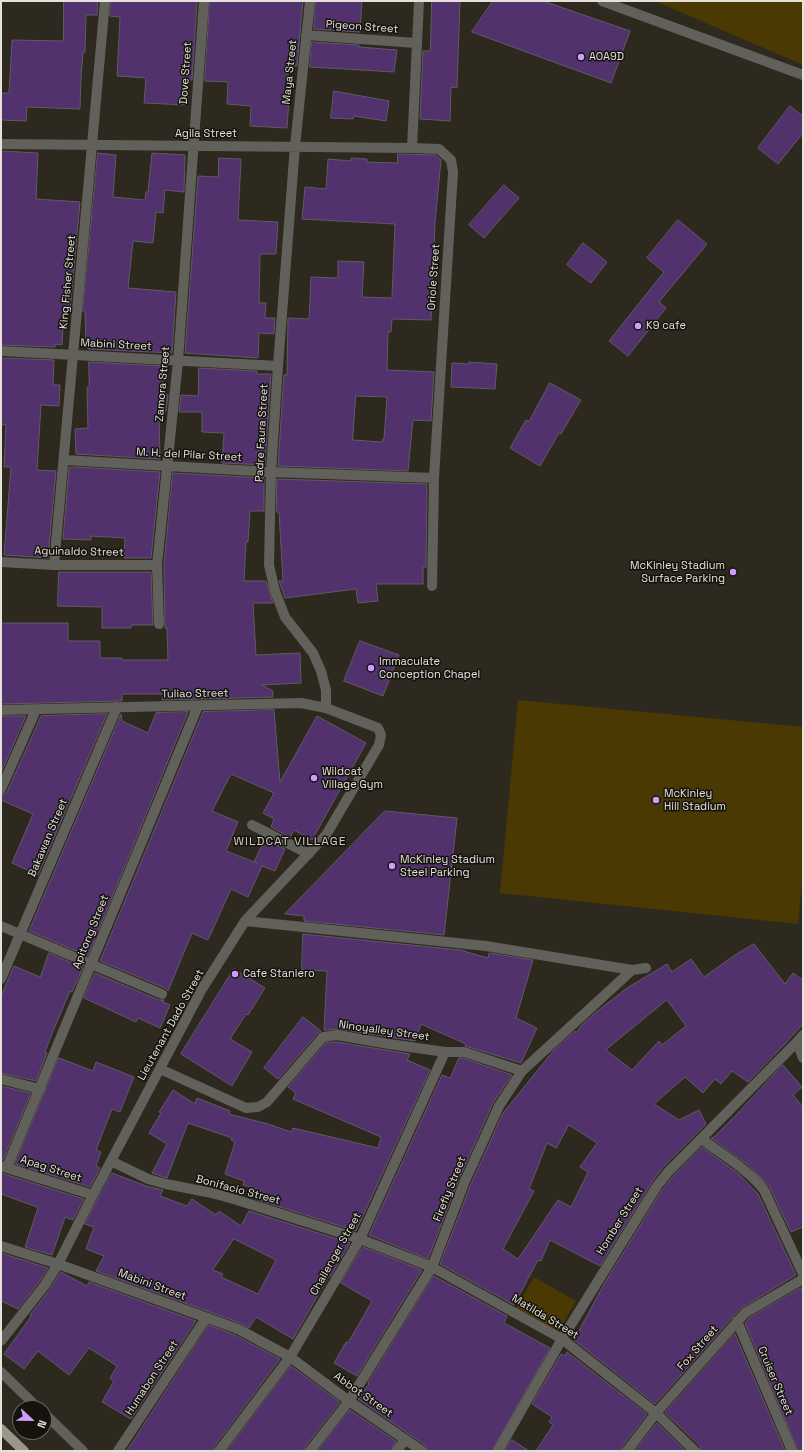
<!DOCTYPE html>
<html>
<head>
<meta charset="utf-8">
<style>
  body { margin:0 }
  #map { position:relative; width:804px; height:1452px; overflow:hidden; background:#2d291e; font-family:"Space Grotesk",sans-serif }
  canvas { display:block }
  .frame { position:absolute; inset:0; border:2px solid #e4e2da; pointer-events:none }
  .north { position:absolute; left:12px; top:1400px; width:40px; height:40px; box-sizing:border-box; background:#14120d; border:1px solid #67655f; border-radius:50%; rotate:112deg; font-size:11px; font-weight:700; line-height:16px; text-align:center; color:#e4e2da }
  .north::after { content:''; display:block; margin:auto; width:14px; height:18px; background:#d09dfe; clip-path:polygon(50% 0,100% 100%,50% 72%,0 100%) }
</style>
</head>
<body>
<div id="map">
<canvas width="804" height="1452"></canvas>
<div class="frame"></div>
<div class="north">N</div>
</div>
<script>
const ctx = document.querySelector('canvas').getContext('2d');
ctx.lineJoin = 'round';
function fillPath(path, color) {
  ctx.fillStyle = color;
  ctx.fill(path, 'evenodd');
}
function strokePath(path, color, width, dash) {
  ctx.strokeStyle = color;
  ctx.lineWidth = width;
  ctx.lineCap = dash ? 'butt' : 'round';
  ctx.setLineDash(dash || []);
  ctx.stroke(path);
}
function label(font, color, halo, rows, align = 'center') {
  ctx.font = font + ' "Space Grotesk",sans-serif';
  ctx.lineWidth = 3;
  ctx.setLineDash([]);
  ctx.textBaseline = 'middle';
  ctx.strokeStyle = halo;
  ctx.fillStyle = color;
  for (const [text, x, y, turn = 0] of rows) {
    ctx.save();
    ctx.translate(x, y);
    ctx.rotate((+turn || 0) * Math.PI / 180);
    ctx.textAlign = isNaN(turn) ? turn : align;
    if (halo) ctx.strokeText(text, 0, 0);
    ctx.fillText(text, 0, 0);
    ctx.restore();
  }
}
const green = new Path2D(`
  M 655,1 L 803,1 L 803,65 Z
  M 518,700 L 803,727 L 803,874 L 798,924 L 500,893 Z
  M 534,1277 L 576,1301 L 558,1332 L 516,1308 Z`);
const building = new Path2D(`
  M 64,1 L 98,1 L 97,15 L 86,15 L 85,52 L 83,52 L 81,78 L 80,109 L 27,107 L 26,121 L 1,120 L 1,93 L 9,93 L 12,40 L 63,41 Z
  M 111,1 L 197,1 L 192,80 L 188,80 L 186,105 L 144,103 L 146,78 L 117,76 L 120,17 L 110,16 Z
  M 210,1 L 303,1 L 297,66 L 289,66 L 287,83 L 290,84 L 287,128 L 250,126 L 251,106 L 227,104 L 228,82 L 205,81 Z
  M 316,1 L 362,1 L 360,32 L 314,29 Z
  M 432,1 L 460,1 L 457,88 L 451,87 L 450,121 L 420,119 L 423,51 L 430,51 Z
  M 493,1 L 543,1 L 630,31 L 611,83 L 472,32 Z
  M 312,42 L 359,45 L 359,47 L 397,50 L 394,72 L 310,67 Z
  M 334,91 L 389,101 L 386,121 L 354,116 L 353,119 L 331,118 Z
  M 790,106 L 803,116 L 803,133 L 778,164 L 758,148 Z
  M 1,151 L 38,153 L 36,199 L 80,202 L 70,311 L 64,311 L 62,345 L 55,344 L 55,347 L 1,345 Z
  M 98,153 L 116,155 L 113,197 L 145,200 L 146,192 L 148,192 L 152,153 L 185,155 L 184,192 L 165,190 L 163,213 L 156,212 L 153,243 L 133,241 L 128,288 L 176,292 L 172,353 L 88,349 L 88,347 L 86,347 L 85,312 L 83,311 Z
  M 398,154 L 436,155 L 441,160 L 435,223 L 431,320 L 392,319 L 391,332 L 388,332 L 387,370 L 434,372 L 431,421 L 413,420 L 408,471 L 278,466 L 284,375 L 287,375 L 288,318 L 309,319 L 311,277 L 338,278 L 338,261 L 364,262 L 362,297 L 392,298 L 395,224 L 302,219 L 305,187 L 326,189 L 328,159 L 351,161 L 351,158 L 367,159 L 367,162 L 397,163 ZM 356,396 L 387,397 L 384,439 L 383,439 L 383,442 L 353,440 Z
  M 219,158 L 241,159 L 238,220 L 278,222 L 276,254 L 260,254 L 259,303 L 266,303 L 265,318 L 275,318 L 274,334 L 259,333 L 258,358 L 185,353 L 198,176 L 218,177 Z
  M 504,185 L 519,198 L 484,238 L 469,225 Z
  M 678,220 L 707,244 L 659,302 L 666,308 L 628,356 L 609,341 L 664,272 L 647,258 Z
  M 583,243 L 607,262 L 591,283 L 567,265 Z
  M 1,358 L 54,360 L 53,385 L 60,385 L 59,406 L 41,405 L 37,470 L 56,471 L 48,558 L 4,555 L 11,467 L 4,467 L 6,425 L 1,424 Z
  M 89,362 L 164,366 L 163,394 L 168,395 L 166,411 L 159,412 L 160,459 L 76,454 L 75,429 L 88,428 L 87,387 L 89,387 Z
  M 469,362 L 497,364 L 495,389 L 451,387 L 452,363 L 469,364 Z
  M 199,368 L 257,371 L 257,374 L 271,374 L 265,465 L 222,463 L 224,433 L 202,432 L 202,412 L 179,412 L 181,395 L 198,396 Z
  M 550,383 L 581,400 L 561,434 L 559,433 L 540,466 L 510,448 L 526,420 L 529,421 Z
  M 76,467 L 160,472 L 151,558 L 124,558 L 125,538 L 91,536 L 91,540 L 63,539 L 69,468 Z
  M 173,473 L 264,478 L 264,511 L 250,511 L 248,542 L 246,542 L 244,581 L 266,581 L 273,603 L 253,603 L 256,655 L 300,653 L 301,683 L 262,685 L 273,691 L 273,697 L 162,700 L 164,694 L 122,694 L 122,701 L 1,704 L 1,623 L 68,623 L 68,641 L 100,641 L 100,658 L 122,658 L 122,660 L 168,660 L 167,628 L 165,628 L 164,565 Z
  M 277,479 L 427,484 L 426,567 L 423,567 L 423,584 L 376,584 L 378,601 L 358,603 L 356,589 L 285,598 L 279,581 L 283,581 L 279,512 L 277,512 Z
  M 59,572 L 151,572 L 153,625 L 131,625 L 131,628 L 102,628 L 102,607 L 58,606 Z
  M 360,641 L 399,655 L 383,696 L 344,681 Z
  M 274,710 L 280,782 L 317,716 L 366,743 L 312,840 L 294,830 L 290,837 L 271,827 L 274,819 L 263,813 L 274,793 L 231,774 L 212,811 L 238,822 L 226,851 L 257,863 L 254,862 L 265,839 L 285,849 L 275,871 L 262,866 L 248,897 L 231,889 L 208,940 L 192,933 L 168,991 L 165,988 L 100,961 L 203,712 Z
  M 188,712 L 88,956 L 29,931 L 121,714 L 122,721 L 148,733 L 156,713 Z
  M 107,714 L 38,875 L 12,863 L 33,814 L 1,800 L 1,795 L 4,794 L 7,792 L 41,716 Z
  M 1,716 L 26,716 L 1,773 Z
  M 385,811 L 457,818 L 444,935 L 304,921 L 304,916 L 285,914 Z
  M 303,934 L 460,950 L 488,958 L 489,953 L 533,960 L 516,1018 L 537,1028 L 521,1063 L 465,1046 L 466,1044 L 421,1024 L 415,1041 L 338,1029 L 324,1030 L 327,971 L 302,970 Z
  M 754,944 L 785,984 L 793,973 L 803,980 L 803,1024 L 785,1044 L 748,1082 L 732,1071 L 721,1084 L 715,1079 L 703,1093 L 685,1077 L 654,1104 L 679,1120 L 699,1110 L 706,1124 L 664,1166 L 652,1182 L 600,1266 L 550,1240 L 541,1261 L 538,1260 L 514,1305 L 440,1264 L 471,1184 L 503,1113 L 554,1050 L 575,1031 L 576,1033 L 583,1024 L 596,1012 L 627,988 L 667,964 L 672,972 L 691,959 L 704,977 L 735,955 ZM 667,1000 L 686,1026 L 662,1045 L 659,1041 L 632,1070 L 606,1050 ZM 569,1125 L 597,1143 L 580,1167 L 588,1172 L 571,1207 L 558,1200 L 518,1259 L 503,1249 L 534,1191 L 529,1189 L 547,1143 L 556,1148 Z
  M 49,953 L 83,968 L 72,992 L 70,991 L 51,1036 L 45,1052 L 47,1053 L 36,1081 L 1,1073 L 1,996 L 14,966 L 40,977 Z
  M 234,969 L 265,988 L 248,1015 L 246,1014 L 230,1039 L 252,1052 L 232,1086 L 181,1054 Z
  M 95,973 L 159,1000 L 164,1000 L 163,1002 L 170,1005 L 160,1028 L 138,1018 L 136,1022 L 84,998 Z
  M 303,1017 L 321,1031 L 318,1033 L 278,1079 L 264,1068 Z
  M 337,1042 L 410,1054 L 407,1060 L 430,1070 L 356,1231 L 255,1199 L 259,1190 L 243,1185 L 244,1181 L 225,1174 L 235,1142 L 231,1140 L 232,1138 L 188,1123 L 167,1178 L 152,1173 L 167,1144 L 149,1133 L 161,1113 L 159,1112 L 173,1090 L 195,1104 L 197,1098 L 230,1111 L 229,1114 L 268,1124 L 291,1132 L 293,1128 L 378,1148 L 381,1137 L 293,1099 L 296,1093 L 288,1087 L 326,1043 Z
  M 59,1058 L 93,1071 L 96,1062 L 134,1077 L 120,1112 L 112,1109 L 96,1150 L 101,1152 L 96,1166 L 100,1168 L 90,1187 L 15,1164 Z
  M 459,1058 L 463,1058 L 512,1075 L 493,1103 L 459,1179 L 428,1259 L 369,1235 L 442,1075 L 450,1078 Z
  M 783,1065 L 802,1087 L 793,1095 L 803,1107 L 803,1227 L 791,1232 L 769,1186 L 747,1164 L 711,1138 L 712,1137 L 713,1138 L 736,1115 Z
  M 1,1086 L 31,1093 L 3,1160 L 1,1160 Z
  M 702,1147 L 739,1174 L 758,1194 L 796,1275 L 740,1309 L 655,1404 L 574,1340 L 604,1284 L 662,1190 L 674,1175 Z
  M 1,1173 L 84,1199 L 73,1220 L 65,1217 L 52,1255 L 25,1247 L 38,1208 L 37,1207 L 1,1194 Z
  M 112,1173 L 146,1186 L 163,1190 L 160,1196 L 187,1206 L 192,1199 L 216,1215 L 219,1211 L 241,1226 L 249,1211 L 350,1243 L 330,1277 L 329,1276 L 293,1339 L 256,1317 L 249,1328 L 240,1323 L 96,1271 L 104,1256 L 86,1249 L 94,1227 L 85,1224 ZM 234,1239 L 276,1260 L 258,1294 L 221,1277 L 223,1274 L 213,1270 Z
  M 363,1247 L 422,1270 L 357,1376 L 334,1363 L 346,1342 L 348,1343 L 372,1301 L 341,1283 Z
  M 1,1253 L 48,1268 L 40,1281 L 18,1309 L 1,1301 Z
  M 61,1272 L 87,1286 L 89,1282 L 196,1321 L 131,1419 L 102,1402 L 114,1381 L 110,1378 L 117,1366 L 89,1348 L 69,1375 L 38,1351 L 24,1369 L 4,1354 L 32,1315 L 30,1315 L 50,1289 Z
  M 434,1276 L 507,1316 L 504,1323 L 550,1348 L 492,1451 L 428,1451 L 426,1446 L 358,1399 L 369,1384 L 368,1383 Z
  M 801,1288 L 803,1293 L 803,1451 L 798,1451 L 745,1323 L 749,1318 Z
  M 209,1325 L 235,1335 L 280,1359 L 214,1447 L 213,1451 L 127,1451 Z
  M 735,1334 L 785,1451 L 701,1451 L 700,1446 L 665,1413 Z
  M 567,1352 L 647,1414 L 622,1447 L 621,1451 L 536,1451 L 553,1425 L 549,1422 L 552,1417 L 532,1404 L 561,1354 L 565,1356 Z
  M 291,1366 L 340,1402 L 305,1447 L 304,1451 L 227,1451 Z
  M 350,1410 L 396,1441 L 391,1451 L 318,1451 Z
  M 657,1423 L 686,1451 L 635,1451 Z
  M 512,1440 L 529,1451 L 505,1451 Z`);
const minor = new Path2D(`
  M 310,1 L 295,146 L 278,366 L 271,472 L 269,565 L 275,591 L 285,617 L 313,653 L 321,671 L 326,690 L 326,708
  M 602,1 L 803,75
  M 306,35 L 416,43
  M 1,144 L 412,148 L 439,149 L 451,160 L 453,172 L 434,478 L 432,586
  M 412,148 L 419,1
  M 1,351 L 278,366
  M 64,460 L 271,472 L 434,478
  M 1,562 L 54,565 L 157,565
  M 54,565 L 105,1
  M 159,624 L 157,565 L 178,361 L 204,1
  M 1,710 L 301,703 L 326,708 L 378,728 L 381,735 L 379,745 L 326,835 L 245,921 L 202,989 L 93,1195 L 58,1264 L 45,1285 L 1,1341
  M 1,789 L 36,710
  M 252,825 L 309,854
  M 245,921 L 486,946 L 632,970
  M 1,926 L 162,994
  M 1,979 L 117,707
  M 797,1042 L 803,1058
  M 160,1069 L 246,1108 L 258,1107 L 267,1102 L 323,1037 L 337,1035 L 389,1044 L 445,1052 L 464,1052 L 522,1071
  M 1,1079 L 40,1089
  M 702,1139 C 722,1155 748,1169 764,1190 L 803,1274
  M 111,1161 L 148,1179 L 166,1184 L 212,1193 L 237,1200 L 360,1239 L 432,1267 L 562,1339 L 656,1413 L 695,1451
  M 1,1166 L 93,1195
  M 7,1167 L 198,706
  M 1,1246 L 58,1264 L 238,1329 L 290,1357 L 349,1401 L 422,1451
  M 737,1321 L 792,1451
  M 1,1372 L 38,1408
  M 44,1413 L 83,1451
  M 118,1451 L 206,1318
  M 219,1451 L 290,1357 L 360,1239 L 445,1052
  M 310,1451 L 349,1401 L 432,1267 L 465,1181 L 499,1106 L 522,1071 L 632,970 L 646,968
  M 397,1451 L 405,1439
  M 498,1451 L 562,1339 L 657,1186 L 669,1171 L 797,1042 L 803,1035
  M 627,1451 L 656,1413 L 745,1313 L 803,1279`);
const major = new Path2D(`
  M 1,1429 L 24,1451`);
const markers = [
  [581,57,4,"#d09dfe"],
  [638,326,4,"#d09dfe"],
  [733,572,4,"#d09dfe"],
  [371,668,4,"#d09dfe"],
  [314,778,4,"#d09dfe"],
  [656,800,4,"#d09dfe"],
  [392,866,4,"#d09dfe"],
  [235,974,4,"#d09dfe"]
];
const streetNames = [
  ["Pigeon Street",362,27,4],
  ["Maya Street",290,72,-84],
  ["Dove Street",186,73,-86],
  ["Agila Street",206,134],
  ["Oriole Street",434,277,-86],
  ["King Fisher Street",68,282,-85],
  ["Mabini Street",116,345,3],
  ["Zamora Street",163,384,-85],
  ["Padre Faura Street",262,433,-87],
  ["M. H. del Pilar Street",189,455,3],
  ["Aguinaldo Street",79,552,1],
  ["Tuliao Street",195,694,-1],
  ["Bakawan Street",48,838,-67],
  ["Apitong Street",91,932,-68],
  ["Lieutenant Dado Street",171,1025,-61],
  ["Ninoyalley Street",384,1031,8],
  ["Apag Street",51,1169,18],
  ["Firefly Street",450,1189,-68],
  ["Bonifacio Street",238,1190,15],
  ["Homber Street",620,1221,-58],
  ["Challenger Street",336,1254,-61],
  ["Mabini Street",152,1285,20],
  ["Matilda Street",545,1317,31],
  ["Fox Street",698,1348,-49],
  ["Humabon Street",152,1378,-57],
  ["Cruiser Street",775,1381,67],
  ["Abbot Street",363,1395,35]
];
const poiNames = [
  ["AOA9D",589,57],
  ["K9 cafe",646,326],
  ["McKinley Stadium",725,566,"right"],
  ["Surface Parking",725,579,"right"],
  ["Immaculate",379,662],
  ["Conception Chapel",379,675],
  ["Wildcat",322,772],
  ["Village Gym",322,785],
  ["McKinley",664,794],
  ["Hill Stadium",664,807],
  ["McKinley Stadium",400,860],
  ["Steel Parking",400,873],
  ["Cafe Staniero",243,974]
];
const neighbourhoodNames = [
  ["WILDCAT VILLAGE",290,842]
];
fillPath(green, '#4a3902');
fillPath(building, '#52326c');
strokePath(building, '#605a66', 1);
strokePath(minor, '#62605a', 10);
strokePath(major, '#9a968a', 10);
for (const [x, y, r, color] of markers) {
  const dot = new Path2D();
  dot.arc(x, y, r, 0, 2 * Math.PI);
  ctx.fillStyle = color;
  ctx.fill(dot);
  strokePath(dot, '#14120d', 1.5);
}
label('11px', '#e4e2da', '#14120d', streetNames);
label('11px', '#e4e2da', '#14120d', poiNames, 'left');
ctx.letterSpacing = '1px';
label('12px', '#d1ccbe', '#14120d', neighbourhoodNames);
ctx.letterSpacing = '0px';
</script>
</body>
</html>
